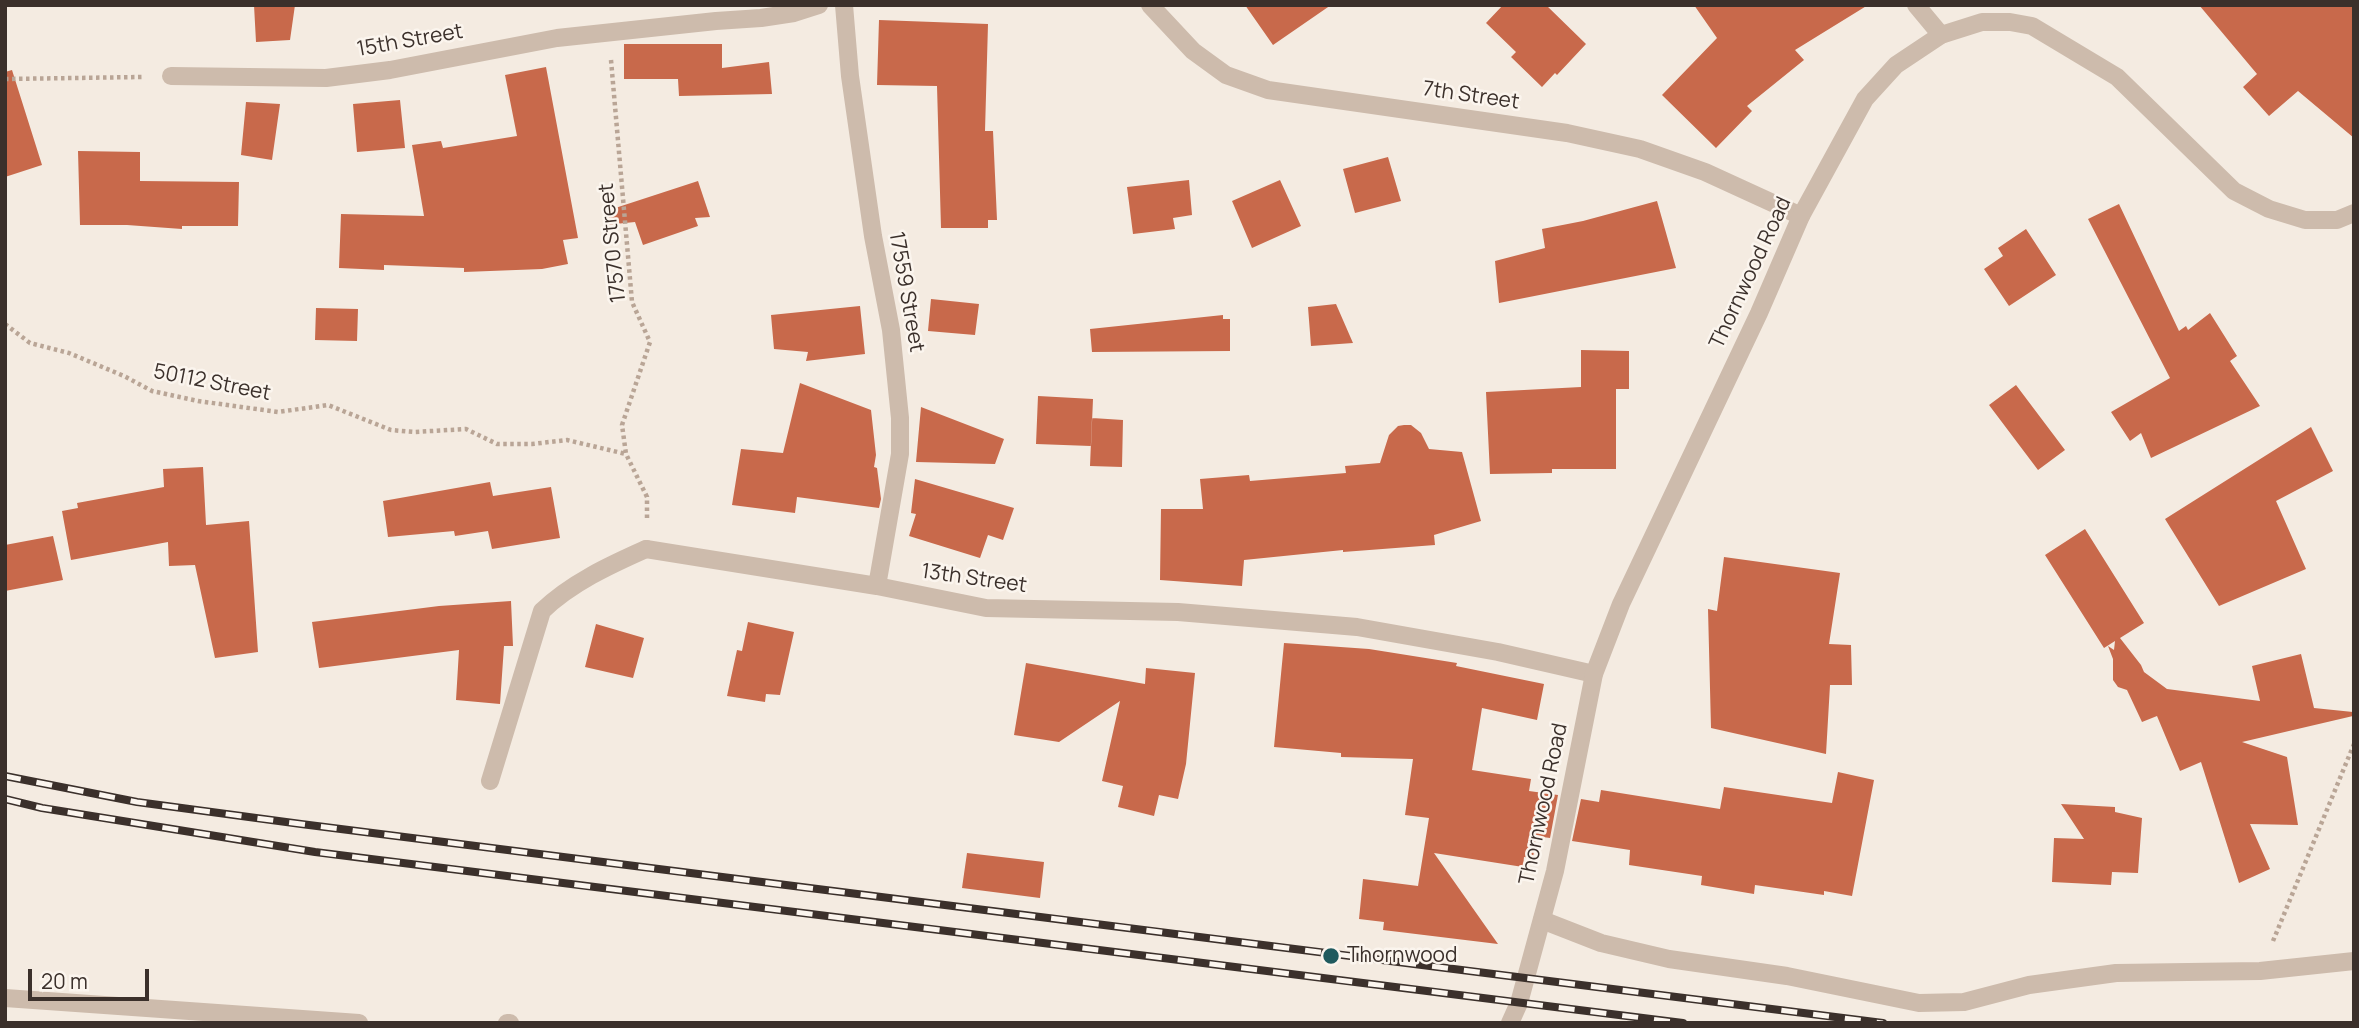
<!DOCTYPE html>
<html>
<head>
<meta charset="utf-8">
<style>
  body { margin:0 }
  #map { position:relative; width:2359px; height:1028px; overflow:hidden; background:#f4ebe1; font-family:Manrope,sans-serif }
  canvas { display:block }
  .frame { position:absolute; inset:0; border:7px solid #3b302b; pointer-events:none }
  .scale { position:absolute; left:28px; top:969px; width:121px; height:32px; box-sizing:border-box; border:4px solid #3b302b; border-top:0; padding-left:9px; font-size:21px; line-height:24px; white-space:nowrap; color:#3b302b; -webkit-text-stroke:5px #fbf5ee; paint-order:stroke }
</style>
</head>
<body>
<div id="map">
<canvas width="2359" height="1028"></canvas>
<div class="frame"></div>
<div class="scale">20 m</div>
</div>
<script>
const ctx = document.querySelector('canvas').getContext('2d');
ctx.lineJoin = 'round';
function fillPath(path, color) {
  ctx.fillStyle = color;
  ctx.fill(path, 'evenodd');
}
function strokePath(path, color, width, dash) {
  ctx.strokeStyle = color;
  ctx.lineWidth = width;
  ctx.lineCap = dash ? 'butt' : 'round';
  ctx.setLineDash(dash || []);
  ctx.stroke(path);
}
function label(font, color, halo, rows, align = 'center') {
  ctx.font = font + ' Manrope,sans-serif';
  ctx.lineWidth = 5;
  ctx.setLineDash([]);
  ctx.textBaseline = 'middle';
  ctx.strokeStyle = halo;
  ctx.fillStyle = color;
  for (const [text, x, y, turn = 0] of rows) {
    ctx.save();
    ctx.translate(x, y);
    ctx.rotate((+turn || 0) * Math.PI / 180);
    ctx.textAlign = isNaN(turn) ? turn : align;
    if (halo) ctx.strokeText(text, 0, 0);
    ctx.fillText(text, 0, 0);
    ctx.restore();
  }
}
const building = new Path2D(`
  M 254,5 L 295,5 L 290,40 L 256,42 Z
  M 1245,5 L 1331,5 L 1273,45 Z
  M 1503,5 L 1546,5 L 1586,44 L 1557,75 L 1555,73 L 1542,87 L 1511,57 L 1516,52 L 1486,23 Z
  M 1694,5 L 1868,5 L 1795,50 L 1804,60 L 1747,106 L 1752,111 L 1716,148 L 1662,95 L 1717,38 Z
  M 2199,5 L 2354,5 L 2354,138 L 2298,91 L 2269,116 L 2243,87 L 2257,74 Z
  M 879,20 L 988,24 L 985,131 L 993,131 L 997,220 L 988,220 L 988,228 L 941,228 L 937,86 L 877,85 Z
  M 624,44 L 722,44 L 722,68 L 769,62 L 772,94 L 679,96 L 678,79 L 624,79 Z
  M 546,67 L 578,238 L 563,240 L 568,264 L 542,269 L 464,272 L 464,268 L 384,265 L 384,270 L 339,268 L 341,214 L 424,216 L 412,145 L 441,141 L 443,148 L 517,136 L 505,75 Z
  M 12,70 L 42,165 L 5,177 L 5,72 Z
  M 400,100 L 405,148 L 357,152 L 353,104 Z
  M 246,102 L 280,104 L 272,160 L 241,155 Z
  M 78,151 L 140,152 L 140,181 L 239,182 L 238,226 L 182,226 L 182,229 L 127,225 L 80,225 Z
  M 1388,157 L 1401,201 L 1355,213 L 1343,169 Z
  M 1189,180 L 1192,215 L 1173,218 L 1175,229 L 1133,234 L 1127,187 Z
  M 1280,180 L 1301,226 L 1252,248 L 1232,201 Z
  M 698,181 L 710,217 L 695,218 L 698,226 L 643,245 L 635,222 L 605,225 L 603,212 Z
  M 1657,201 L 1676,268 L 1499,303 L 1495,261 L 1545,248 L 1542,229 L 1583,221 Z
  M 2119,204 L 2179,331 L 2186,326 L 2188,330 L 2210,313 L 2237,356 L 2230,361 L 2260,406 L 2151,458 L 2141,433 L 2130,441 L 2111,412 L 2170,378 L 2088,219 Z
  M 2026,229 L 2056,275 L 2009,306 L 1984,269 L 2003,256 L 1998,248 Z
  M 931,299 L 979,304 L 975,335 L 928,331 Z
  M 1336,304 L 1353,343 L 1311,346 L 1308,307 Z
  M 860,306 L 865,354 L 806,361 L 808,352 L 774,349 L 771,315 Z
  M 316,308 L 358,309 L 357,341 L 315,340 Z
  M 1223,315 L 1223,319 L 1230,319 L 1230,351 L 1092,352 L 1090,329 Z
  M 1581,350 L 1629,351 L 1629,389 L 1616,389 L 1616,469 L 1552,469 L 1552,473 L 1490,474 L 1486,392 L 1581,387 Z
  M 800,383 L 871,410 L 876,455 L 874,467 L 877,468 L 881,499 L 879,508 L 797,497 L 795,513 L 732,505 L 741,449 L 783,453 Z
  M 2016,385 L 2065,450 L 2038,470 L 1989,405 Z
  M 1038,396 L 1093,399 L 1091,446 L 1036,444 Z
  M 921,407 L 1004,439 L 995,464 L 916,462 Z
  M 1092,418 L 1123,420 L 1122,467 L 1090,466 Z
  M 1404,425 L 1411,425 L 1421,433 L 1429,449 L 1462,452 L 1481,521 L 1434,535 L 1435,545 L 1343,552 L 1343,550 L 1244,560 L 1242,586 L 1160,580 L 1161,509 L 1203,509 L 1200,479 L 1249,475 L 1250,481 L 1346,473 L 1345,466 L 1380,463 L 1389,435 L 1398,426 Z
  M 2311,427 L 2333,471 L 2276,501 L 2306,569 L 2219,606 L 2165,519 Z
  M 203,467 L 206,525 L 249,521 L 258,652 L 215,658 L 195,565 L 169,566 L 168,542 L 71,560 L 62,511 L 78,508 L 77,503 L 164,487 L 163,469 Z
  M 915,479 L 1014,508 L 1003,540 L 988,535 L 980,558 L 909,536 L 916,514 L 911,513 Z
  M 490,482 L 493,496 L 551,487 L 560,538 L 492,549 L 488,531 L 455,536 L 454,531 L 388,537 L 383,501 Z
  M 2085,529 L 2144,623 L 2120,638 L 2141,665 L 2144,672 L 2167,689 L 2260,701 L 2252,666 L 2301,654 L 2314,708 L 2353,712 L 2353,716 L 2242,742 L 2287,757 L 2298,825 L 2250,824 L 2270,869 L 2239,883 L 2201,762 L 2180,771 L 2157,716 L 2142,722 L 2127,690 L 2118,687 L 2113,680 L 2113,659 L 2108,646 L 2114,650 L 2115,641 L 2104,648 L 2045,555 Z
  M 53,536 L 63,580 L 5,591 L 5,545 Z
  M 1724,557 L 1840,573 L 1829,644 L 1851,645 L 1852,685 L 1830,685 L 1826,754 L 1711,728 L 1708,609 L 1717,611 Z
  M 511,601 L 513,646 L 504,646 L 500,704 L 456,700 L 459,650 L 319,668 L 312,622 L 439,606 Z
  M 748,622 L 794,632 L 780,695 L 766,694 L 765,702 L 727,696 L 737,650 L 742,651 Z
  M 596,624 L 644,638 L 633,678 L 585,667 Z
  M 1284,643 L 1369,649 L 1457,663 L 1456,666 L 1544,684 L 1537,720 L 1482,708 L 1472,770 L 1531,779 L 1529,791 L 1558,795 L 1550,838 L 1536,836 L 1533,858 L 1524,857 L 1523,867 L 1434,853 L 1498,944 L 1383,930 L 1384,922 L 1359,919 L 1363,879 L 1418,886 L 1429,818 L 1405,815 L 1413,759 L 1341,757 L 1341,753 L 1274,747 Z
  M 1026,663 L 1145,684 L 1146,668 L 1195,673 L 1186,764 L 1178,799 L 1159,795 L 1154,816 L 1118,807 L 1123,786 L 1102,781 L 1120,701 L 1059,742 L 1014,735 Z
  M 1838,772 L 1874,780 L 1852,896 L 1824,891 L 1824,895 L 1755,885 L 1754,894 L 1701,885 L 1702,876 L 1629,865 L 1630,850 L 1572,841 L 1581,799 L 1599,802 L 1601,790 L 1720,809 L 1724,787 L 1832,803 Z
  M 2061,804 L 2115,807 L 2115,812 L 2142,818 L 2138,873 L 2112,872 L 2111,885 L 2052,882 L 2054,838 L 2084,839 Z
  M 967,853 L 1044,862 L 1040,898 L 962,888 Z`);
const path = new Path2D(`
  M 611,60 L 632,302 L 650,342 L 622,425 L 626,454 L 647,497 L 647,520
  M 5,79 L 142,77
  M 5,324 L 30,343 L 69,353 L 124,376 L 152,391 L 198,401 L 278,412 L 328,405 L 391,430 L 414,432 L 466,429 L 497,444 L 532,444 L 567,440 L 626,454
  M 2273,941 L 2354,744`);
const service = new Path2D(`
  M 1916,5 L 1941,35
  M 490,781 L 542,611 C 571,583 610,565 646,549
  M 1542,920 L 1601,943 L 1669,959 L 1787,976 L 1919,1003 L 1964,1002 L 2029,985 L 2116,973 L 2260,971 L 2354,961`);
const minor = new Path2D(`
  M 844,5 L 850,76 L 873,236 L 891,330 L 900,418 L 900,454 L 877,586
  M 1150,5 L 1193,51 L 1226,75 L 1268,90 L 1567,133 L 1640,149 L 1705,172 L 1801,216
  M 171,76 L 326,78 L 390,70 L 557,38 L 716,21 L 761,18 L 794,13 L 819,5
  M 646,549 L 877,586 L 986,608 L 1178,612 L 1357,627 L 1498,652 L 1594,674`);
const tertiary = new Path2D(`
  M 5,998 L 359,1023
  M 507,1023 L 510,1023
  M 1510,1023 L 1519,1003 L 1555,871 L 1594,674 L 1621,604 L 1759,313 L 1801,216 L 1865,99 L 1896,65 L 1941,35 L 1982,22 L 2010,22 L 2032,26 L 2117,77 L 2234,191 L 2269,209 L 2305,220 L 2337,220 L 2354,213`);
const rail = new Path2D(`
  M 5,776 L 137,802 L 301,824 L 1883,1023
  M 5,799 L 42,808 L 315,852 L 1683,1023`);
const markers = [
  [1331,956,9,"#1f5a5e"]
];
const streetNames = [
  ["15th Street",410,41,-10],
  ["7th Street",1471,96,8],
  ["17570 Street",613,243,-96],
  ["Thornwood Road",1751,273,-65],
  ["17559 Street",906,292,80],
  ["50112 Street",212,383,11],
  ["13th Street",974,579,8],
  ["Thornwood Road",1544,804,-78]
];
const poiNames = [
  ["Thornwood",1347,956]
];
fillPath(building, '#c8694b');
strokePath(path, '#b9a596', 4.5, [3.5, 3.5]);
strokePath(service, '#cdbbac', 18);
strokePath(minor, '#cdbbac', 18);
strokePath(tertiary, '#cdbbac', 18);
strokePath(rail, '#3b302b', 8);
strokePath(rail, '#fbf5ee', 5, [16]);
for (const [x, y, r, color] of markers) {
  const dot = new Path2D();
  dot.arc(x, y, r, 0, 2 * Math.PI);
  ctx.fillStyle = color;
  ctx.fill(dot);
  strokePath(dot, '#fbf5ee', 2.5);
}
label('21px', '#3b302b', '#fbf5ee', streetNames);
label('21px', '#3b302b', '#fbf5ee', poiNames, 'left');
</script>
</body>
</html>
